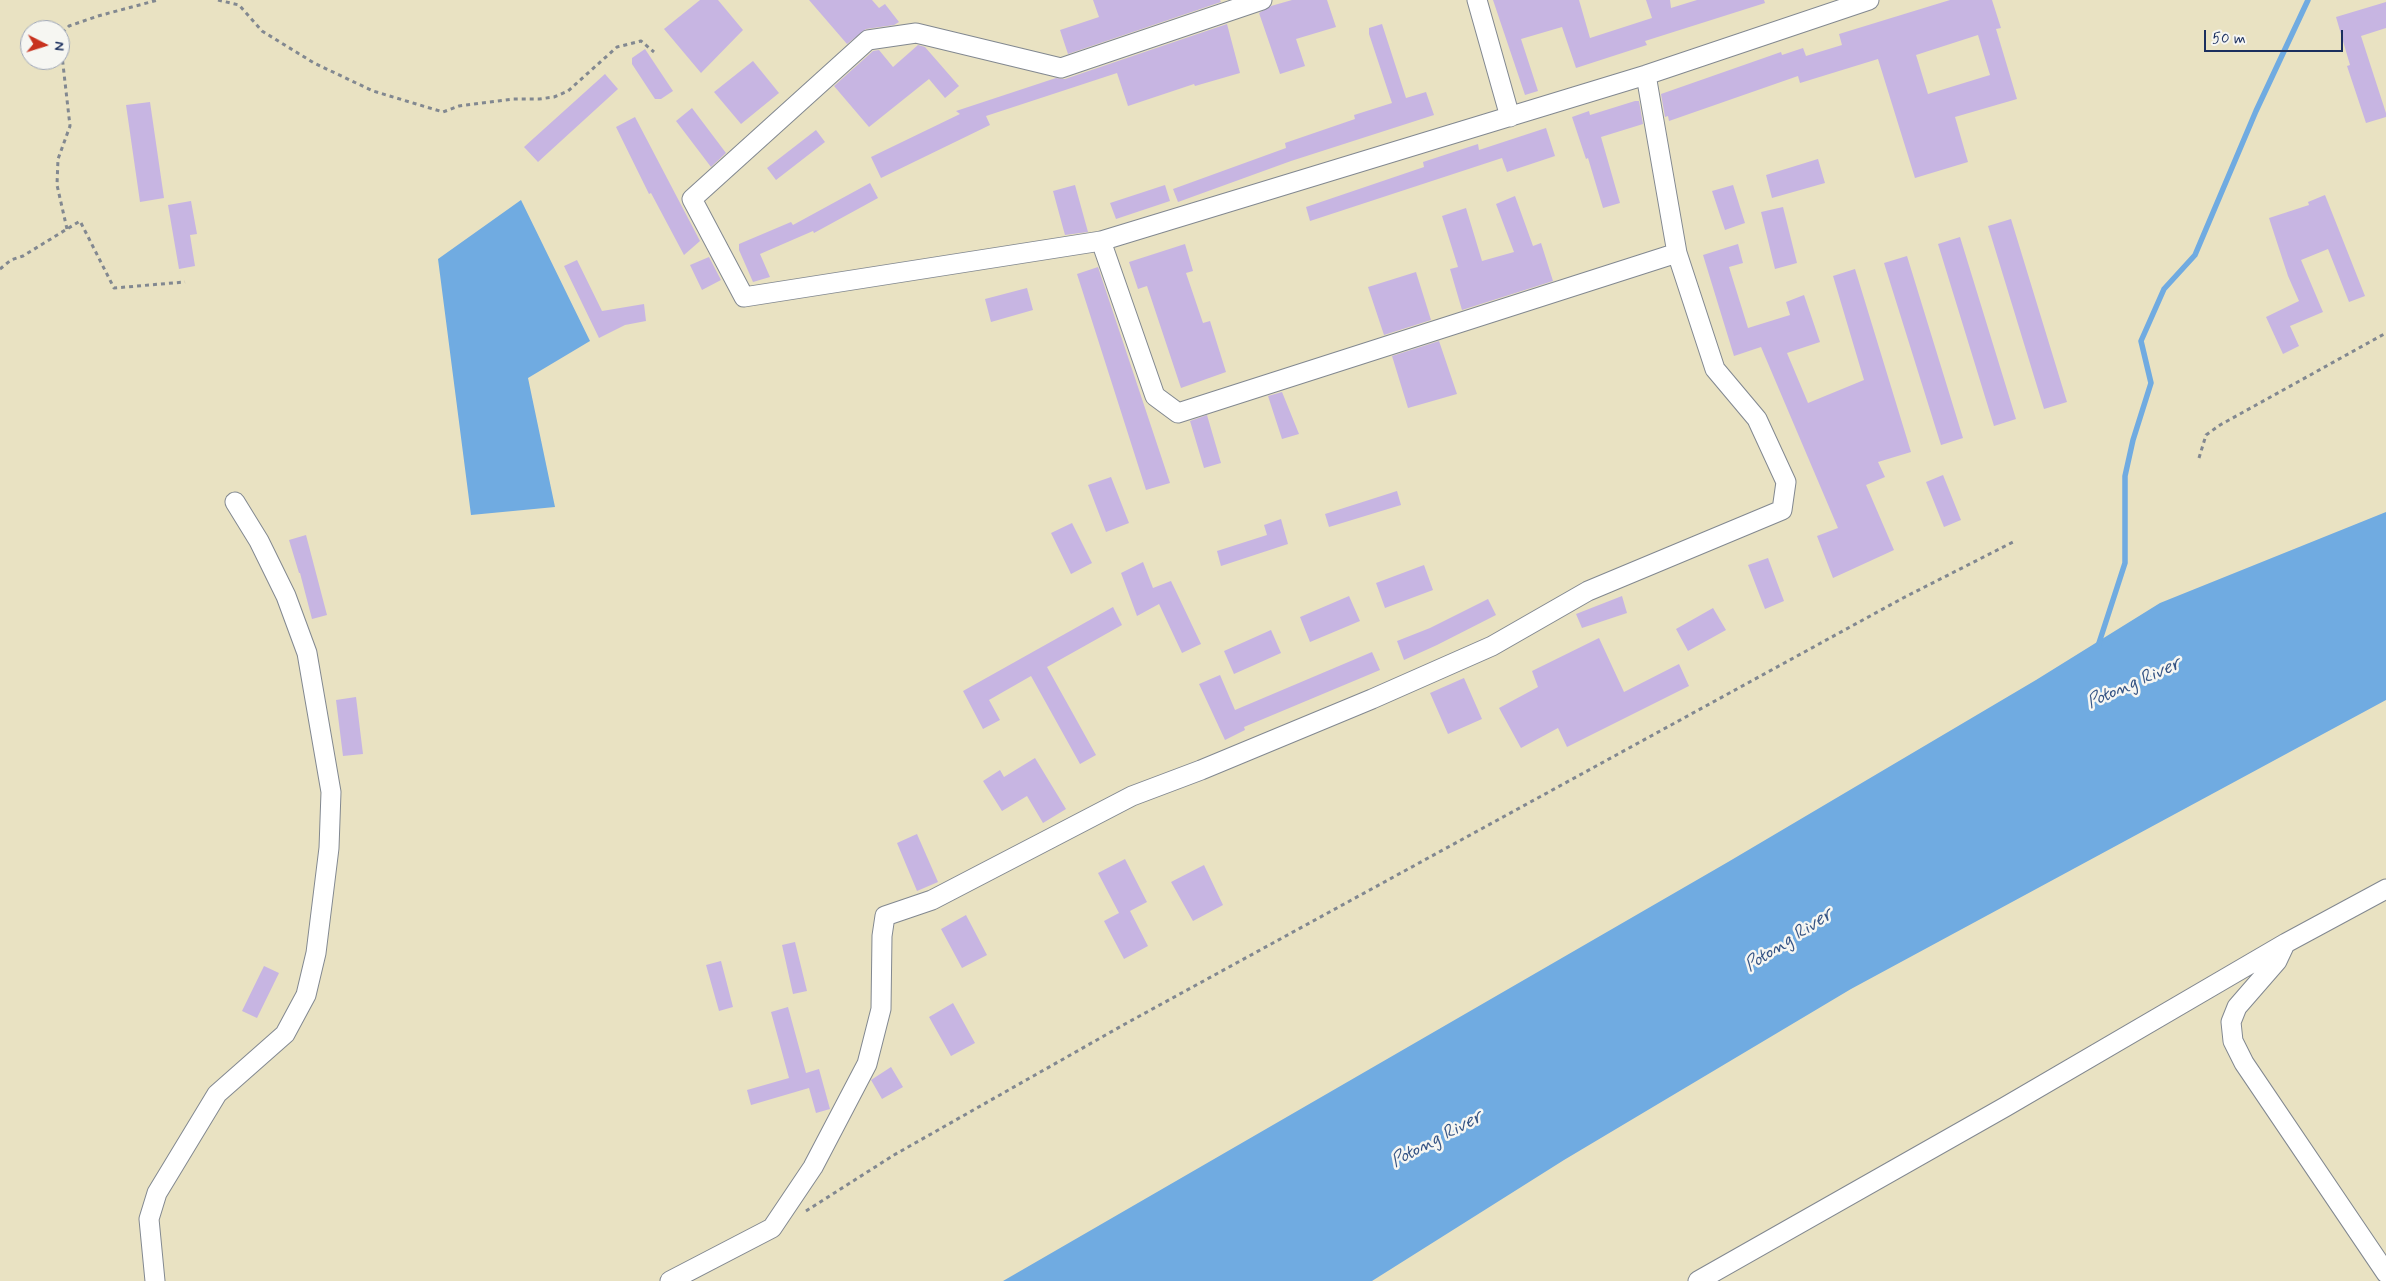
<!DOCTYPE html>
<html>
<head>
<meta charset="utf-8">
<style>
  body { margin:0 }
  #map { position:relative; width:2386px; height:1281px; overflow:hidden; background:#e9e2c2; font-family:Mynerve,sans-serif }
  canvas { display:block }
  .north { position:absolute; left:20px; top:20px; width:50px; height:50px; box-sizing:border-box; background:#f6f6f2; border:1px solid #9ea6b7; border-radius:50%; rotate:95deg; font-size:14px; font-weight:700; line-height:20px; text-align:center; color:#1b2f5e }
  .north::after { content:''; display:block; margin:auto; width:18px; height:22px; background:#c8321e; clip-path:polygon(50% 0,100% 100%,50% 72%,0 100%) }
  .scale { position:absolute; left:2204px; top:30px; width:139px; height:22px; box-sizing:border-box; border:2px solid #1b2f5e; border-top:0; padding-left:6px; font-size:15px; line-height:18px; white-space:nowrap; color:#1b2f5e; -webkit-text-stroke:4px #f6f6f2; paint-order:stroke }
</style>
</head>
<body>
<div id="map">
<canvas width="2386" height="1281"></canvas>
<div class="north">N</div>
<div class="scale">50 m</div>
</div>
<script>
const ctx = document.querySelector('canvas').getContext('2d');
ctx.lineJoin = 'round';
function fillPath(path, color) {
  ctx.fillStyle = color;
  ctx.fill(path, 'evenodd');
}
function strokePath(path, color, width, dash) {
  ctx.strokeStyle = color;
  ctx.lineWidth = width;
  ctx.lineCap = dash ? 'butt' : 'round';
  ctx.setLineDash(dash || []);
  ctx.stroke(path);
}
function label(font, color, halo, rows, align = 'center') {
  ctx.font = font + ' Mynerve,sans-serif';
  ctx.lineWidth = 5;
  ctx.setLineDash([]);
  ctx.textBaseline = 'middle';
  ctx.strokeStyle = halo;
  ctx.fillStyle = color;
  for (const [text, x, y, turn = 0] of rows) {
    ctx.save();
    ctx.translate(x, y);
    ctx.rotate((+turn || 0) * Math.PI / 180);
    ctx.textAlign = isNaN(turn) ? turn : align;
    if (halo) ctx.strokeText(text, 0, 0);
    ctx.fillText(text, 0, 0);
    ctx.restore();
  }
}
const water = new Path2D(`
  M 521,200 L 590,341 L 528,378 L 555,507 L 471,515 L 438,259 Z
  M 2386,512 L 2386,700 L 1851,989 L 1564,1160 L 1372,1281 L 1003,1281 L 1728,862 L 2036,680 L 2160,603 Z`);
const stream = new Path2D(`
  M 2098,646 L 2125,563 L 2125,476 L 2133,440 L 2151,383 L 2141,341 L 2164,289 L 2195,255 L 2256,111 L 2308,0`);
const building = new Path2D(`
  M 700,0 L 718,0 L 743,30 L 701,73 L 664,29 Z
  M 809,0 L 872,0 L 879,8 L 885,4 L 899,22 L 894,25 L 866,29 L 847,44 Z
  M 1093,0 L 1220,0 L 1221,2 L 1068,54 L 1060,30 L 1099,17 Z
  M 1292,0 L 1327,0 L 1336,27 L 1296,39 L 1305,66 L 1280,74 L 1259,13 L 1271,6 Z
  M 1493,0 L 1579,0 L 1590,38 L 1652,18 L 1646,0 L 1670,0 L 1671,8 L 1697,0 L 1764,0 L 1765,3 L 1645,41 L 1647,45 L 1576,68 L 1562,27 L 1521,39 L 1538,91 L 1525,95 Z
  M 1950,0 L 1992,0 L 2001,28 L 1996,29 L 2017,99 L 1955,117 L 1968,162 L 1915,178 L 1878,59 L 1800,83 L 1798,76 L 1669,121 L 1668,116 L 1665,117 L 1661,94 L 1781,52 L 1782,55 L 1803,48 L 1806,56 L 1842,45 L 1839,34 ZM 1978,35 L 1990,75 L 1928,94 L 1916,55 Z
  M 2386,2 L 2386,28 L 2361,36 L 2386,113 L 2386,117 L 2366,123 L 2347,66 L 2350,65 L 2336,17 Z
  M 1227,24 L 1240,73 L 1195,86 L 1194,84 L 1128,106 L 1117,73 L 986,116 L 990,125 L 881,178 L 871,157 L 960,114 L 956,111 L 1056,78 L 1065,79 Z
  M 1382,24 L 1406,98 L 1426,92 L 1434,115 L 1291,161 L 1178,202 L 1173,189 L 1286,148 L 1285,143 L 1355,119 L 1354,115 L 1392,103 L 1369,34 L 1369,28 Z
  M 918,45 L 925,47 L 959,86 L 945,98 L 929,79 L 869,127 L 834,86 L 873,51 L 879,50 L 893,67 Z
  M 645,49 L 673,91 L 661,99 L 655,99 L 632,64 L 632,58 Z
  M 753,61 L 779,93 L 741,124 L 714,92 Z
  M 605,74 L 618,89 L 538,162 L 524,147 Z
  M 1635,101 L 1639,101 L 1643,124 L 1601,137 L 1620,203 L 1603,208 L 1588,158 L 1586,159 L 1572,117 L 1589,111 L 1590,115 Z
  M 150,102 L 164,198 L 140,202 L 126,105 Z
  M 692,108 L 726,153 L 711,167 L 676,121 Z
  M 635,117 L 700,241 L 684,255 L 651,193 L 649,194 L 616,127 Z
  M 1546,128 L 1555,156 L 1507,172 L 1502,158 L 1310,221 L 1306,207 L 1424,167 L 1423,162 L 1478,144 L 1479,150 Z
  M 816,130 L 825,142 L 776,180 L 767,168 Z
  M 1818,159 L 1825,183 L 1772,198 L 1766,175 Z
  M 870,183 L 878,198 L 814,233 L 813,231 L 760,254 L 770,277 L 753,282 L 739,250 L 739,244 L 791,222 L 793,225 Z
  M 1075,185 L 1088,232 L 1065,235 L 1053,191 Z
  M 1165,185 L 1170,201 L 1116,219 L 1110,203 Z
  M 1733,185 L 1745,223 L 1725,230 L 1712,191 Z
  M 2325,195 L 2365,296 L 2349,302 L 2328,249 L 2301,260 L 2323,312 L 2290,326 L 2299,346 L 2283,354 L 2266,317 L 2299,301 L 2288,276 L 2269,218 L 2309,205 L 2308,202 Z
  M 1515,196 L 1533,246 L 1541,243 L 1553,281 L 1462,310 L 1450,269 L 1458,267 L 1442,216 L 1466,208 L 1482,261 L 1514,252 L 1496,204 Z
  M 191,201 L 197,234 L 190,235 L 195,266 L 179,269 L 168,205 Z
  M 1783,207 L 1797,263 L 1775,269 L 1761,212 Z
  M 2011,219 L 2067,402 L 2044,409 L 1988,226 Z
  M 1960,237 L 2016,419 L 1994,426 L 1938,244 Z
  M 1185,244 L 1193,271 L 1186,273 L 1203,323 L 1210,321 L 1226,372 L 1181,388 L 1147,286 L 1138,289 L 1129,262 Z
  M 1738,244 L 1743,263 L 1729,267 L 1748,328 L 1790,315 L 1786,302 L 1804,295 L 1820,342 L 1787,353 L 1808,403 L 1864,380 L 1833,276 L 1855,269 L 1911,452 L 1878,462 L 1885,477 L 1866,485 L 1894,550 L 1833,578 L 1817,536 L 1838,528 L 1761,347 L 1734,356 L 1703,255 Z
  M 1907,256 L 1963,438 L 1941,445 L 1884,263 Z
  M 709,257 L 721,280 L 702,290 L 690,265 Z
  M 577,260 L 602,311 L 644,304 L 646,321 L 625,325 L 599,338 L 564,266 Z
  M 1098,267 L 1170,483 L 1146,490 L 1077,274 Z
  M 1416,272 L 1431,320 L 1384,335 L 1368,287 Z
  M 1027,288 L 1033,310 L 991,322 L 985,299 Z
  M 1439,341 L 1457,394 L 1408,408 L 1392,356 Z
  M 1282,392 L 1299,434 L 1282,439 L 1268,396 Z
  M 1207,415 L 1221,463 L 1204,468 L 1190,421 Z
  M 1943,475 L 1961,520 L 1944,527 L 1926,482 Z
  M 1111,477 L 1129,523 L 1106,532 L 1088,485 Z
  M 1397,491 L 1401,505 L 1329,527 L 1325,514 Z
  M 1281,519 L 1288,544 L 1221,566 L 1217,551 L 1267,535 L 1264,525 Z
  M 1072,523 L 1092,563 L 1071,574 L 1051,533 Z
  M 306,535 L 327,615 L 312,619 L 300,573 L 299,573 L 289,540 Z
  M 1768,558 L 1784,601 L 1765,609 L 1748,565 Z
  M 1143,562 L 1153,588 L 1171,581 L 1201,644 L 1182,653 L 1159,604 L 1137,616 L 1121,573 Z
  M 1424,565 L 1433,590 L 1385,608 L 1376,583 Z
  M 1349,596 L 1360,621 L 1310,642 L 1300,617 Z
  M 1622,596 L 1627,613 L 1582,628 L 1576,614 Z
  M 1488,599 L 1496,615 L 1437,645 L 1404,660 L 1397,641 L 1430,628 Z
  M 1113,607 L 1122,625 L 1047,667 L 1096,755 L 1080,764 L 1031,676 L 989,700 L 1000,720 L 983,729 L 963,691 Z
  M 1713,608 L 1726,630 L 1688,651 L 1676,629 Z
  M 1271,630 L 1281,653 L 1234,674 L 1224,651 Z
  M 1599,638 L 1624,692 L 1679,664 L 1689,686 L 1567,747 L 1558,728 L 1521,748 L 1499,708 L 1538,687 L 1532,671 Z
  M 1372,652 L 1380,670 L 1244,727 L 1245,730 L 1225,740 L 1199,684 L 1220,675 L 1235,710 Z
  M 1464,678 L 1482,719 L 1448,734 L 1430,693 Z
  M 356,697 L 363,754 L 343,756 L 336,700 Z
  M 1035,758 L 1066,809 L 1043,823 L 1027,796 L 1002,811 L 983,781 L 1000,770 L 1004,777 Z
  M 917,834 L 938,882 L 917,891 L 897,843 Z
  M 1125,859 L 1147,902 L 1130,911 L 1148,946 L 1124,959 L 1104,921 L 1119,913 L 1098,873 Z
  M 1204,865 L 1223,905 L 1193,921 L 1171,882 Z
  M 966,915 L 987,955 L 962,968 L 941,929 Z
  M 795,942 L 807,991 L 793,994 L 782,945 Z
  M 721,961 L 733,1007 L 719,1011 L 706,965 Z
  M 264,966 L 279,973 L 257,1018 L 242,1011 Z
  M 953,1003 L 975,1043 L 951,1056 L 929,1017 Z
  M 788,1007 L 806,1073 L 819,1069 L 830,1109 L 816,1113 L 809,1088 L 751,1105 L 747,1090 L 789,1078 L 771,1012 Z
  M 891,1067 L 903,1087 L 882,1099 L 871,1080 Z`);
const path = new Path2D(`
  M 218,0 L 239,5 L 262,31 L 314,63 L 373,91 L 443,112 L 459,106 L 513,99 L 539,99 L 554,97 L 568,91 L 617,47 L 641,41 L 654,52
  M 67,229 L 57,185 L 58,159 L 70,126 L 61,47 L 63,32 L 69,26 L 98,16 L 158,0
  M 0,269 L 11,260 L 23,256 L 80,221 L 114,288 L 185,282
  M 2199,458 L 2206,435 L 2220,425 L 2386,333
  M 806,1211 L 894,1155 L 1125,1024 L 1903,598 L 2015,541`);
const minor = new Path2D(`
  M 1262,0 L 1061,68 L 916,33 L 868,40 L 692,199 L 744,297 L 1101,241 L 1646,75 L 1869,0
  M 1477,0 L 1510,117
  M 1101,241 L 1155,396 L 1178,413 L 1677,253
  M 2285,944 L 2277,961 L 2237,1007 L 2231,1022 L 2233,1041 L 2244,1063 L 2386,1273
  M 155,1281 L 149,1219 L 157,1193 L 217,1094 L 285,1034 L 306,995 L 316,953 L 329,848 L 331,792 L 307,653 L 286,596 L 259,541 L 235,502
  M 670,1281 L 772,1228 L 813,1167 L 867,1064 L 881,1009 L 882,936 L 885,916 L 932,900 L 1132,796 L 1201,770 L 1372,699 L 1492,646 L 1588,591 L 1782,510 L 1786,482 L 1757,419 L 1715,369 L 1677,253 L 1646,75
  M 1698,1281 L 2005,1107 L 2286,943 L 2386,889`);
const waterNames = [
  ["Potong River",2134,684,-24],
  ["Potong River",1789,941,-33],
  ["Potong River",1437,1140,-28]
];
fillPath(water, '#70abe1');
strokePath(stream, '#70abe1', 5.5);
fillPath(building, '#c7b5e2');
strokePath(minor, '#828890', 21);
strokePath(path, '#828890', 3, [4, 4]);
strokePath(minor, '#fff', 19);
label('italic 19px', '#355485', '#f6f6f2', waterNames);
</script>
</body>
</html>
